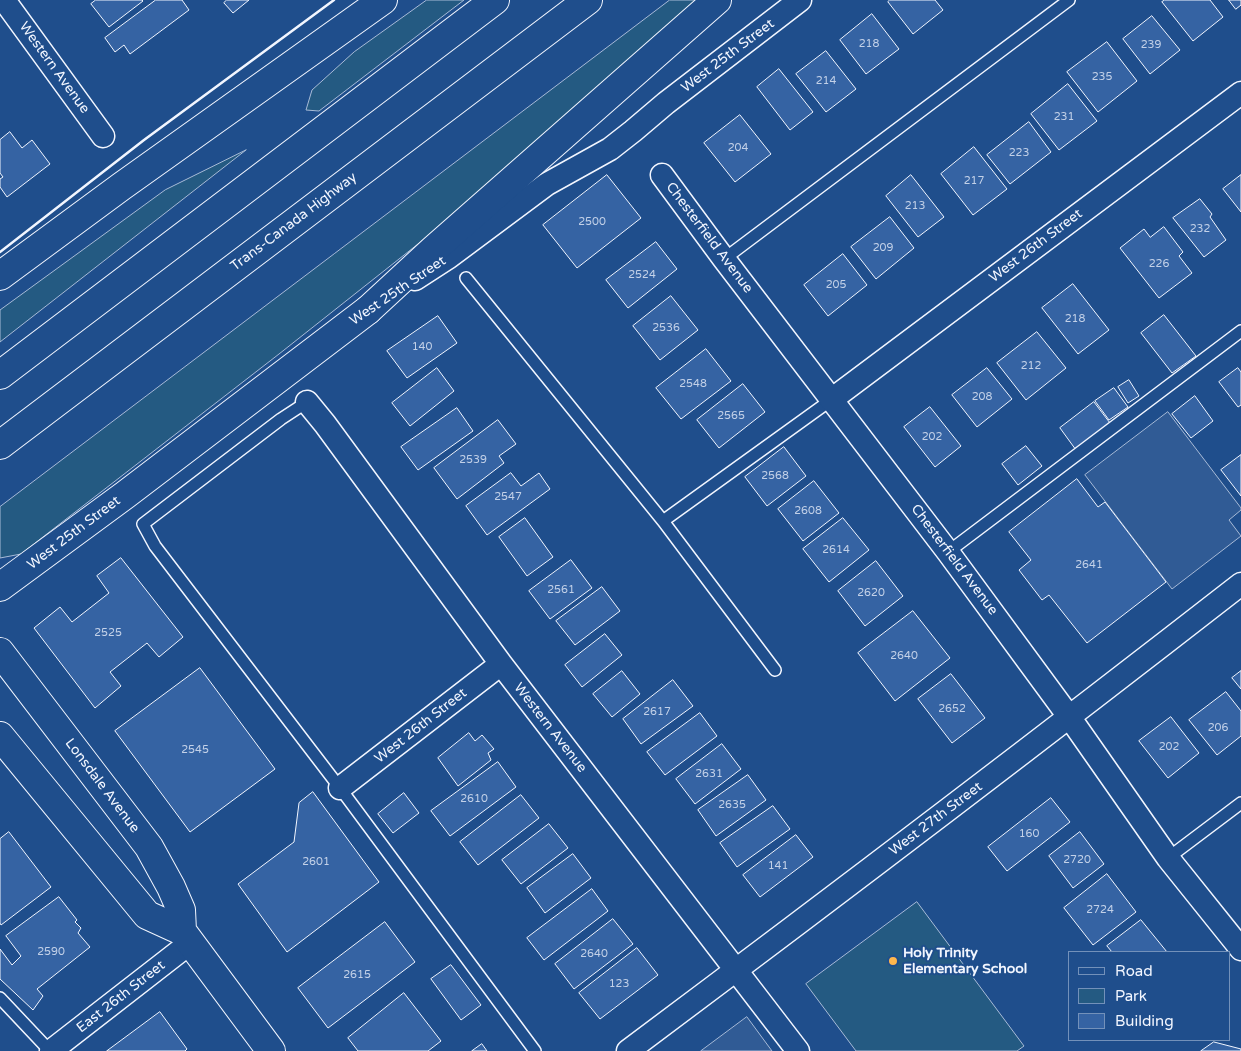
<!DOCTYPE html>
<html>
<head>
<meta charset="utf-8">
<style>
  body { margin:0 }
  #map { position:relative; width:1241px; height:1051px; overflow:hidden; background:#1f4e8c; font-family:"Varela Round",sans-serif }
  canvas { display:block }
  .legend { position:absolute; left:1068px; top:951px; width:162px; height:90px; box-sizing:border-box; background:#1f4e8c; border:1px solid #7391ba; margin:0; padding:6px 9px; list-style:none; font-size:15px; color:#f2f6ff }
  .legend li { display:flex; align-items:center; gap:10px; height:25px }
  .legend b { width:25px; border:1px solid #7391ba }
</style>
</head>
<body>
<div id="map">
<canvas width="1241" height="1051"></canvas>
<ul class="legend">
<li><b style="height:6px;background:#1f4e8c"></b>Road</li>
<li><b style="height:14px;background:#245a82"></b>Park</li>
<li><b style="height:14px;background:#3563a3"></b>Building</li>
</ul>
</div>
<script>
const ctx = document.querySelector('canvas').getContext('2d');
ctx.lineJoin = 'round';
function fillPath(path, color) {
  ctx.fillStyle = color;
  ctx.fill(path, 'evenodd');
}
function strokePath(path, color, width, dash) {
  ctx.strokeStyle = color;
  ctx.lineWidth = width;
  ctx.lineCap = dash ? 'butt' : 'round';
  ctx.setLineDash(dash || []);
  ctx.stroke(path);
}
function label(font, color, halo, rows, align = 'center') {
  ctx.font = font + ' "Varela Round",sans-serif';
  ctx.lineWidth = 4;
  ctx.setLineDash([]);
  ctx.textBaseline = 'middle';
  ctx.strokeStyle = halo;
  ctx.fillStyle = color;
  for (const [text, x, y, turn = 0] of rows) {
    ctx.save();
    ctx.translate(x, y);
    ctx.rotate((+turn || 0) * Math.PI / 180);
    ctx.textAlign = isNaN(turn) ? turn : align;
    if (halo) ctx.strokeText(text, 0, 0);
    ctx.fillText(text, 0, 0);
    ctx.restore();
  }
}
const green = new Path2D(`
  M 427,0 L 464,0 L 319,111 L 306,110 L 312,90 L 354,52 Z
  M 670,0 L 698,0 L 423,240 L 279,354 L 21,554 L 0,558 L 0,507 Z
  M 246,150 L 0,342 L 0,310 L 165,190 Z
  M 917,902 L 1024,1046 L 1017,1051 L 856,1051 L 806,984 Z`);
const parking = new Path2D(`
  M 1168,412 L 1241,508 L 1241,510 L 1229,520 L 1241,536 L 1172,589 L 1085,475 Z
  M 747,1017 L 772,1051 L 701,1051 Z`);
const building = new Path2D(`
  M 96,0 L 142,0 L 143,1 L 109,27 L 91,4 Z
  M 156,0 L 182,0 L 189,10 L 130,54 L 124,45 L 115,52 L 105,38 Z
  M 227,0 L 249,0 L 233,13 L 224,3 Z
  M 890,0 L 935,0 L 943,10 L 913,34 L 888,2 Z
  M 1165,0 L 1210,0 L 1223,17 L 1193,41 L 1162,2 Z
  M 1229,0 L 1241,0 L 1241,5 L 1236,9 Z
  M 872,14 L 899,49 L 866,74 L 840,40 Z
  M 1152,16 L 1180,50 L 1150,74 L 1123,39 Z
  M 1107,42 L 1137,81 L 1098,112 L 1067,72 Z
  M 826,51 L 856,89 L 826,112 L 796,74 Z
  M 779,69 L 813,112 L 790,130 L 757,87 Z
  M 1068,84 L 1097,121 L 1059,150 L 1031,114 Z
  M 740,115 L 771,154 L 735,182 L 704,143 Z
  M 1029,122 L 1051,152 L 1010,184 L 987,155 Z
  M 10,132 L 22,148 L 32,140 L 50,164 L 7,197 L 0,187 L 0,179 L 3,177 L 0,173 L 0,140 Z
  M 974,147 L 1007,189 L 973,215 L 941,174 Z
  M 607,175 L 641,218 L 577,268 L 543,225 Z
  M 911,175 L 944,217 L 918,237 L 886,196 Z
  M 1241,175 L 1241,212 L 1223,189 Z
  M 1200,199 L 1212,214 L 1210,217 L 1226,240 L 1204,257 L 1173,218 Z
  M 890,217 L 914,248 L 876,279 L 851,247 Z
  M 1164,227 L 1183,252 L 1179,256 L 1192,273 L 1159,298 L 1120,248 L 1144,229 L 1150,237 Z
  M 656,242 L 677,269 L 628,308 L 606,280 Z
  M 843,254 L 867,285 L 828,316 L 804,285 Z
  M 1073,284 L 1109,330 L 1078,354 L 1042,308 Z
  M 671,296 L 698,330 L 660,360 L 633,326 Z
  M 1164,315 L 1196,356 L 1172,373 L 1141,333 Z
  M 438,316 L 457,343 L 407,378 L 387,351 Z
  M 1037,332 L 1066,368 L 1026,400 L 997,363 Z
  M 706,349 L 731,381 L 681,419 L 656,388 Z
  M 437,368 L 454,391 L 410,426 L 392,403 Z
  M 987,368 L 1012,399 L 977,427 L 952,395 Z
  M 1238,368 L 1241,372 L 1241,405 L 1238,407 L 1219,382 Z
  M 1129,380 L 1139,396 L 1128,403 L 1118,387 Z
  M 743,384 L 765,412 L 719,448 L 697,420 Z
  M 1114,388 L 1128,407 L 1109,420 L 1095,401 Z
  M 1195,396 L 1213,421 L 1191,438 L 1172,414 Z
  M 1094,402 L 1110,423 L 1076,450 L 1060,428 Z
  M 930,407 L 961,446 L 935,467 L 904,427 Z
  M 457,408 L 473,431 L 418,470 L 401,447 Z
  M 498,420 L 516,444 L 499,456 L 504,463 L 457,499 L 434,468 Z
  M 1026,446 L 1042,466 L 1018,485 L 1002,464 Z
  M 784,447 L 806,476 L 767,506 L 745,477 Z
  M 1241,455 L 1241,496 L 1221,470 Z
  M 511,473 L 521,486 L 539,473 L 550,489 L 487,535 L 466,506 Z
  M 1077,479 L 1098,507 L 1105,502 L 1166,582 L 1087,643 L 1049,595 L 1042,600 L 1019,570 L 1031,560 L 1009,532 Z
  M 814,481 L 839,513 L 803,541 L 778,509 Z
  M 525,518 L 553,557 L 527,576 L 499,537 Z
  M 843,518 L 869,550 L 829,582 L 803,549 Z
  M 121,558 L 183,637 L 159,657 L 147,643 L 110,672 L 121,686 L 95,708 L 34,628 L 60,607 L 72,622 L 109,593 L 97,576 Z
  M 571,560 L 592,588 L 550,619 L 529,591 Z
  M 876,561 L 903,596 L 865,626 L 838,591 Z
  M 602,587 L 620,611 L 575,645 L 556,621 Z
  M 913,611 L 950,658 L 895,701 L 858,653 Z
  M 605,634 L 622,655 L 582,687 L 565,665 Z
  M 200,668 L 275,769 L 190,832 L 115,731 Z
  M 622,671 L 640,694 L 612,717 L 593,694 Z
  M 1241,671 L 1241,689 L 1232,678 Z
  M 951,674 L 985,718 L 952,743 L 918,699 Z
  M 673,680 L 693,706 L 641,744 L 623,719 Z
  M 1226,692 L 1241,711 L 1241,736 L 1217,755 L 1189,720 Z
  M 700,713 L 717,736 L 665,775 L 647,752 Z
  M 1171,717 L 1199,753 L 1168,778 L 1139,741 Z
  M 469,733 L 475,741 L 482,735 L 494,749 L 488,753 L 491,760 L 458,786 L 438,758 Z
  M 722,744 L 741,769 L 695,804 L 676,779 Z
  M 498,762 L 516,787 L 450,836 L 431,811 Z
  M 748,775 L 766,800 L 716,836 L 698,810 Z
  M 313,792 L 379,882 L 287,952 L 238,884 L 294,842 L 299,803 Z
  M 404,793 L 419,813 L 393,833 L 378,814 Z
  M 521,795 L 539,818 L 478,865 L 460,842 Z
  M 1051,798 L 1070,822 L 1007,871 L 988,847 Z
  M 773,806 L 790,829 L 737,867 L 720,843 Z
  M 549,824 L 568,848 L 521,884 L 502,860 Z
  M 9,832 L 51,887 L 1,925 L 0,923 L 0,839 Z
  M 1080,832 L 1104,864 L 1073,888 L 1049,856 Z
  M 796,835 L 813,857 L 760,897 L 743,875 Z
  M 573,854 L 591,878 L 545,913 L 527,888 Z
  M 1107,874 L 1136,912 L 1093,945 L 1064,908 Z
  M 592,889 L 608,911 L 544,960 L 527,938 Z
  M 59,897 L 77,920 L 75,922 L 81,928 L 78,933 L 90,947 L 37,989 L 43,996 L 33,1010 L 0,979 L 0,949 L 12,965 L 21,956 L 6,936 Z
  M 613,919 L 633,944 L 574,989 L 555,964 Z
  M 1141,920 L 1167,952 L 1112,952 L 1107,946 Z
  M 385,922 L 415,962 L 328,1028 L 298,988 Z
  M 637,948 L 658,975 L 600,1019 L 579,993 Z
  M 451,965 L 481,1005 L 461,1020 L 431,979 Z
  M 404,993 L 441,1041 L 428,1051 L 358,1051 L 348,1038 Z
  M 160,1012 L 187,1049 L 185,1051 L 107,1051 Z
  M 1214,1042 L 1241,1049 L 1241,1051 L 1201,1051 Z
  M 482,1044 L 487,1051 L 472,1051 Z`);
const service = new Path2D(`
  M 724,259 L 1069,0
  M 466,278 L 663,521
  M 307,402 L 281,419 L 143,524 L 155,546 L 340,788 L 535,1051
  M 948,552 L 1241,331
  M 775,670 L 663,521 L 831,400
  M 1168,858 L 1241,803
  M 0,998 L 50,1051`);
const minor = new Path2D(`
  M 4,0 L 103,136
  M 662,175 L 724,259 L 948,552 L 1070,718 L 1168,858 L 1241,949
  M 415,279 L 449,257 L 547,184 L 610,149 L 633,131 L 666,103 L 800,0
  M 831,400 L 1241,93
  M 307,402 L 325,424 L 501,664 L 798,1051
  M 340,788 L 501,664
  M 51,1051 L 190,943
  M 628,1051 C 834,897 1038,742 1241,584`);
const tertiary = new Path2D(`
  M 0,587 L 125,495 L 368,310`);
const secondary = new Path2D(`
  M 0,652 L 149,847 L 171,887 L 181,910 L 182,931
  M 0,736 L 147,915 L 182,931 L 271,1051`);
const motorway = new Path2D(`
  M 0,276 L 122,186 L 383,0
  M 368,310 L 433,250 L 717,0
  M 0,375 L 495,0
  M 0,445 L 588,0`);
const wall = new Path2D(`
  M 0,252 L 144,140 L 334,0`);
const markers = [
  [893,961,5,"#ffb74d"]
];
const numberNames = [
  ["218",869,44],
  ["239",1151,45],
  ["235",1102,77],
  ["214",826,81],
  ["231",1064,117],
  ["204",738,148],
  ["223",1019,153],
  ["217",974,181],
  ["213",915,206],
  ["2500",592,222],
  ["232",1200,229],
  ["209",883,248],
  ["226",1159,264],
  ["2524",642,275],
  ["205",836,285],
  ["218",1075,319],
  ["2536",666,328],
  ["140",422,347],
  ["212",1031,366],
  ["2548",693,384],
  ["208",982,397],
  ["2565",731,416],
  ["202",932,437],
  ["2539",473,460],
  ["2568",775,476],
  ["2547",508,497],
  ["2608",808,511],
  ["2614",836,550],
  ["2641",1089,565],
  ["2561",561,590],
  ["2620",871,593],
  ["2525",108,633],
  ["2640",904,656],
  ["2652",952,709],
  ["2617",657,712],
  ["206",1218,728],
  ["202",1169,747],
  ["2545",195,750],
  ["2631",709,774],
  ["2610",474,799],
  ["2635",732,805],
  ["160",1029,834],
  ["2720",1077,860],
  ["2601",316,862],
  ["141",778,866],
  ["2724",1100,910],
  ["2590",51,952],
  ["2640",594,954],
  ["2615",357,975],
  ["123",619,984]
];
const streetNames = [
  ["West 25th Street",728,56,-37],
  ["Western Avenue",54,68,54],
  ["Trans-Canada Highway",294,222,-37],
  ["Chesterfield Avenue",709,238,53],
  ["West 26th Street",1036,246,-37],
  ["West 25th Street",398,291,-34],
  ["West 25th Street",74,533,-37],
  ["Chesterfield Avenue",954,560,53],
  ["West 26th Street",421,726,-38],
  ["Western Avenue",550,728,52],
  ["Lonsdale Avenue",102,786,53],
  ["West 27th Street",936,819,-37],
  ["East 26th Street",121,997,-38]
];
const poiNames = [
  ["Holy Trinity",903,953],
  ["Elementary School",903,969]
];
fillPath(green, '#245a82');
strokePath(green, '#a8bbd7', 1);
fillPath(parking, '#305b95');
strokePath(parking, '#a8bbd7', 1);
fillPath(building, '#3563a3');
strokePath(building, '#f2f6ff', 1);
strokePath(service, '#f2f6ff', 14);
strokePath(minor, '#f2f6ff', 25);
strokePath(tertiary, '#f2f6ff', 30);
strokePath(secondary, '#f2f6ff', 30);
strokePath(motorway, '#f2f6ff', 30);
strokePath(service, '#1f4e8c', 11);
strokePath(minor, '#1f4e8c', 22);
strokePath(tertiary, '#1f4e8c', 28);
strokePath(secondary, '#1f4e8c', 28);
strokePath(motorway, '#1f4e8c', 28);
strokePath(wall, '#f2f6ff', 2.5);
for (const [x, y, r, color] of markers) {
  const dot = new Path2D();
  dot.arc(x, y, r, 0, 2 * Math.PI);
  ctx.fillStyle = color;
  ctx.fill(dot);
  strokePath(dot, '#1f4e8c', 2);
}
label('11px', '#c3d1e8', null, numberNames);
label('14px', '#f2f6ff', '#1f4e8c', streetNames);
label('bold 14px', '#f2f6ff', '#1f4e8c', poiNames, 'left');
</script>
</body>
</html>
